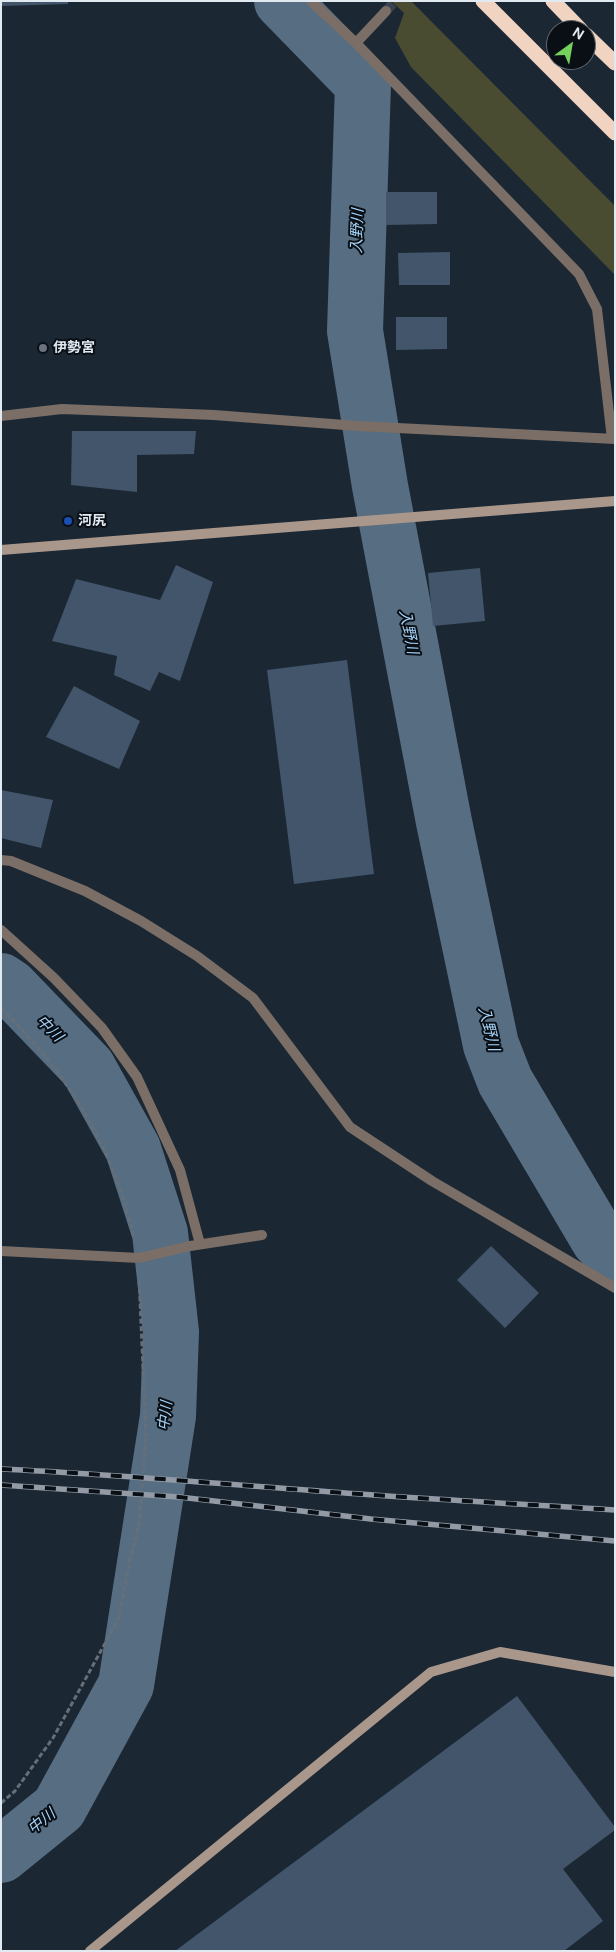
<!DOCTYPE html>
<html>
<head>
<meta charset="utf-8">
<style>
  body { margin:0 }
  #map { position:relative; width:616px; height:1952px; overflow:hidden; background:#1b2733; font-family:"DM Sans",sans-serif }
  canvas { display:block }
  .frame { position:absolute; inset:0; border:2px solid #e1e9f1; pointer-events:none }
  .north { position:absolute; left:546px; top:20px; width:50px; height:50px; box-sizing:border-box; background:#0a0f15; border:1px solid #60666d; border-radius:50%; rotate:32deg; font-size:14px; font-weight:700; line-height:20px; text-align:center; color:#e1e9f1 }
  .north::after { content:''; display:block; margin:auto; width:18px; height:22px; background:#74d25c; clip-path:polygon(50% 0,100% 100%,50% 72%,0 100%) }
</style>
</head>
<body>
<div id="map">
<canvas width="616" height="1952"></canvas>
<div class="frame"></div>
<div class="north">N</div>
</div>
<script>
const ctx = document.querySelector('canvas').getContext('2d');
ctx.lineJoin = 'round';
function fillPath(path, color) {
  ctx.fillStyle = color;
  ctx.fill(path, 'evenodd');
}
function strokePath(path, color, width, dash) {
  ctx.strokeStyle = color;
  ctx.lineWidth = width;
  ctx.lineCap = dash ? 'butt' : 'round';
  ctx.setLineDash(dash || []);
  ctx.stroke(path);
}
function label(font, color, halo, rows, align = 'center') {
  ctx.font = font + ' "DM Sans","Noto Sans JP",sans-serif';
  ctx.lineWidth = 4;
  ctx.setLineDash([]);
  ctx.textBaseline = 'middle';
  ctx.strokeStyle = halo;
  ctx.fillStyle = color;
  for (const [text, x, y, turn = 0] of rows) {
    ctx.save();
    ctx.translate(x, y);
    ctx.rotate((+turn || 0) * Math.PI / 180);
    ctx.textAlign = isNaN(turn) ? turn : align;
    if (halo) ctx.strokeText(text, 0, 0);
    ctx.fillText(text, 0, 0);
    ctx.restore();
  }
}
const forest = new Path2D(`
  M 391,1 L 411,1 L 615,206 L 615,275 L 411,67 L 395,38 L 404,13 Z`);
const river = new Path2D(`
  M 282,1 L 363,84 L 355,331 L 380,486 L 444,822 L 491,1045 L 505,1081 L 599,1240 L 615,1257
  M 1,981 L 10,987 L 88,1068 L 133,1149 L 160,1233 L 171,1332 L 168,1416 L 126,1685 L 59,1808 L 1,1855`);
const building = new Path2D(`
  M 1,1 L 68,1 L 68,4 L 1,6 Z
  M 386,192 L 437,192 L 437,224 L 386,225 Z
  M 450,252 L 450,285 L 399,285 L 398,253 Z
  M 396,317 L 447,317 L 447,349 L 396,350 Z
  M 72,431 L 196,431 L 194,454 L 137,455 L 137,492 L 71,485 Z
  M 176,565 L 213,582 L 180,681 L 159,672 L 150,691 L 114,675 L 117,656 L 52,641 L 76,579 L 160,600 Z
  M 480,568 L 485,621 L 433,626 L 428,573 Z
  M 347,660 L 374,874 L 294,884 L 267,670 Z
  M 74,686 L 140,721 L 119,769 L 46,737 Z
  M 1,790 L 53,800 L 41,848 L 1,838 Z
  M 491,1246 L 539,1293 L 505,1328 L 457,1280 Z
  M 517,1696 L 615,1827 L 615,1830 L 563,1869 L 603,1921 L 564,1951 L 175,1951 Z`);
const streetTunnel = new Path2D(`
  M 386,11 L 395,1`);
const path = new Path2D(`
  M 1,1008 C 67,1073 114,1147 134,1238
  M 1,1803 L 15,1791 L 53,1738 L 119,1618 L 129,1564 L 139,1525 L 146,1435 L 139,1278`);
const street = new Path2D(`
  M 311,1 L 356,43 L 579,274 L 597,309 L 612,439
  M 356,43 L 386,11
  M 1,416 L 62,409 L 214,415 L 358,426 L 615,439
  M 1,860 L 11,861 L 85,891 L 141,921 L 197,956 L 253,998 L 350,1127 L 432,1181 L 615,1288
  M 1,930 L 54,978 L 102,1028 L 137,1077 L 180,1170 L 200,1244
  M 1,1251 L 139,1258 L 190,1246 L 262,1235`);
const secondary = new Path2D(`
  M 1,550 L 615,501
  M 90,1951 L 431,1672 L 500,1652 L 615,1672`);
const highway = new Path2D(`
  M 483,1 L 615,133
  M 553,1 L 581,30
  M 586,35 L 615,63`);
const rail = new Path2D(`
  M 1,1469 C 111,1474 221,1484 331,1492 C 425,1499 520,1504 615,1510
  M 1,1485 L 179,1497 L 371,1519 L 615,1541`);
const markers = [
  [43,348,5,"#6b7280"],
  [68,521,5,"#1a4fb4"]
];
const poiNames = [
  ["伊勢宮",53,348],
  ["河尻",78,521]
];
const waterNames = [
  ["入野川",358,231,-88],
  ["入野川",408,632,79],
  ["中川",49,1029,45],
  ["入野川",488,1029,76],
  ["中川",166,1416,-84],
  ["中川",42,1822,-39]
];
fillPath(forest, '#4a4c32');
strokePath(river, '#576e82', 56);
fillPath(building, '#42556a');
strokePath(streetTunnel, '#394450', 10, [10, 5]);
strokePath(path, '#656f7a', 3, [5, 2.5]);
strokePath(street, '#7a6e66', 10);
strokePath(secondary, '#aa978b', 10);
strokePath(highway, '#f1d3c1', 15);
strokePath(rail, '#929ba5', 5.5);
strokePath(rail, '#0a0f15', 4, [11]);
for (const [x, y, r, color] of markers) {
  const dot = new Path2D();
  dot.arc(x, y, r, 0, 2 * Math.PI);
  ctx.fillStyle = color;
  ctx.fill(dot);
  strokePath(dot, '#0a0f15', 2);
}
label('bold 14px', '#e1e9f1', '#0a0f15', poiNames, 'left');
label('italic 15px', '#a6d4fa', '#0a0f15', waterNames);
</script>
</body>
</html>
